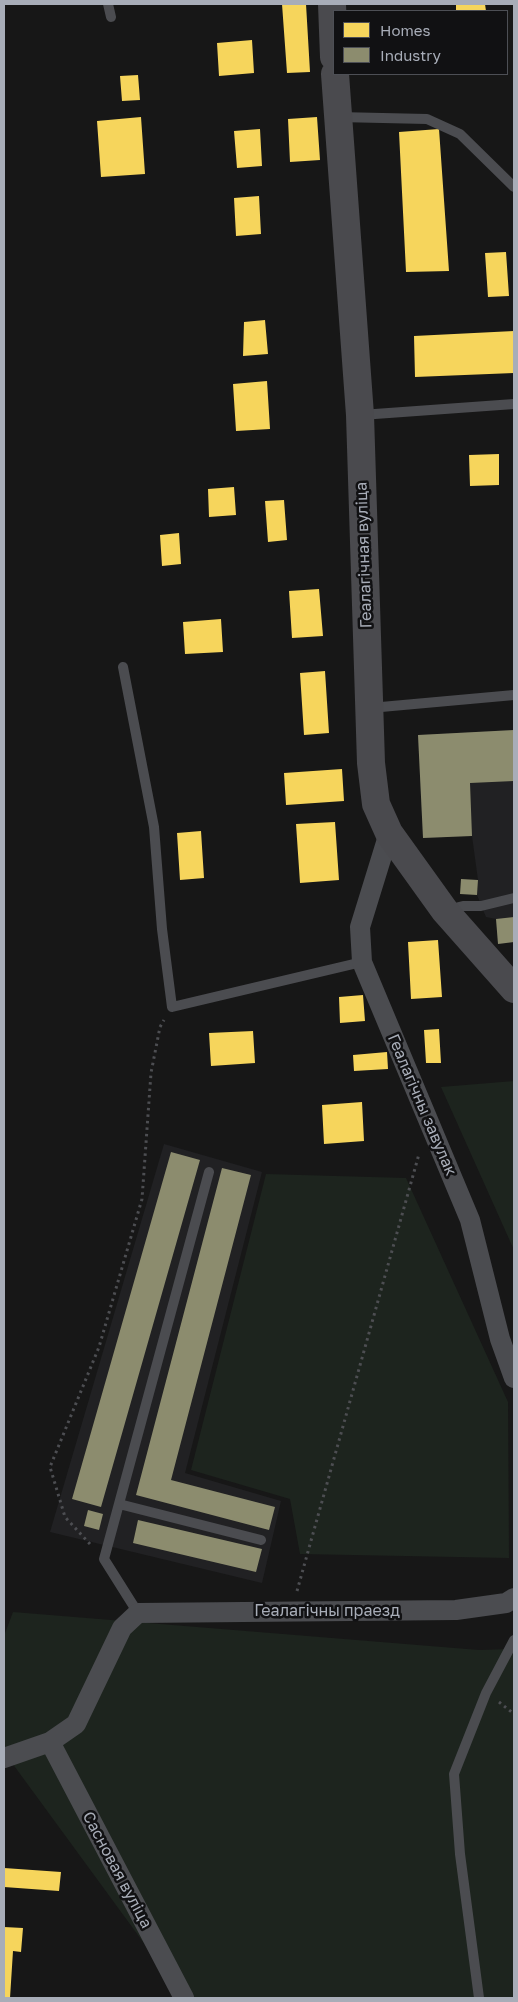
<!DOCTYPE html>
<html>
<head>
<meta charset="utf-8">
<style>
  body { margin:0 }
  #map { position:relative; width:518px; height:2002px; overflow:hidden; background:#171717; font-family:"Golos Text",sans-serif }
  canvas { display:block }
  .frame { position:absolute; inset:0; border:5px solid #a8adb8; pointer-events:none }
  .legend { position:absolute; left:333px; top:10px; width:175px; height:65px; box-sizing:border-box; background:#111113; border:1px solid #4d4f55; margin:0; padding:6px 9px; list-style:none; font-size:15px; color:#a8adb8 }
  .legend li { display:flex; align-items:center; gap:10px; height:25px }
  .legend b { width:25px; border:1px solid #4d4f55 }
</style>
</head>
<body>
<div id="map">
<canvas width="518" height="2002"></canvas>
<div class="frame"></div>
<ul class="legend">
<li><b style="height:14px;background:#f6d55c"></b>Homes</li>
<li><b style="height:14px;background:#8c8c6e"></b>Industry</li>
</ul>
</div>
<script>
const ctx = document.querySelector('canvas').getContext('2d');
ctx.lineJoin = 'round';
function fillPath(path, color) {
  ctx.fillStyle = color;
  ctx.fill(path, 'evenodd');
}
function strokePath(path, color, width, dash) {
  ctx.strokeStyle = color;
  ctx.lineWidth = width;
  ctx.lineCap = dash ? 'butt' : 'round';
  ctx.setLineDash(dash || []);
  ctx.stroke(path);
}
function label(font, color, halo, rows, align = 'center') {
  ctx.font = font + ' "Golos Text",sans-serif';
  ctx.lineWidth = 5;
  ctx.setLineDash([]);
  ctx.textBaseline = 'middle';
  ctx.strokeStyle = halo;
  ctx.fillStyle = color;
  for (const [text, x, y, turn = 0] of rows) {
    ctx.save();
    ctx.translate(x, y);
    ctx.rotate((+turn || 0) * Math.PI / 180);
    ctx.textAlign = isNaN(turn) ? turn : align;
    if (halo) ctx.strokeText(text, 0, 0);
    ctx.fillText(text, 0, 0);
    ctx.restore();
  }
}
const built = new Path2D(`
  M 514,730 L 514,942 L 498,944 L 496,919 L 486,917 L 477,895 L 478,880 L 472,836 L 423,838 L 418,735 Z
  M 164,1144 L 262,1172 L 185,1473 L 281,1501 L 262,1583 L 50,1532 Z`);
const green = new Path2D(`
  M 514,1081 L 514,1250 L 441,1087 Z
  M 266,1174 L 406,1178 L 508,1402 L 509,1558 L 300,1554 L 290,1499 L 191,1470 Z
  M 13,1612 L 479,1650 L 514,1649 L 514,1998 L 184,1998 L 4,1752 L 4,1636 Z`);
const homes = new Path2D(`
  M 282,4 L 306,4 L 310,72 L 287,73 Z
  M 456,4 L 485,4 L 486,11 L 456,11 Z
  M 252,40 L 254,73 L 219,76 L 217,43 Z
  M 138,75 L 140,100 L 122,101 L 120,76 Z
  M 141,117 L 145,174 L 101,177 L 97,121 Z
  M 317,117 L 320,160 L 290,162 L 288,119 Z
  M 260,129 L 262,166 L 237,168 L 234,131 Z
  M 439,129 L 449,271 L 406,272 L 399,132 Z
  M 259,196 L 261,234 L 236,236 L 234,198 Z
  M 506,252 L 509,296 L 488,297 L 485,253 Z
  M 265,320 L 268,354 L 243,356 L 244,322 Z
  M 514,331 L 514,373 L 415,377 L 414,336 Z
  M 267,381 L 270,429 L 236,431 L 233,384 Z
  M 499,454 L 499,485 L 470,486 L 469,455 Z
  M 234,487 L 236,515 L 209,517 L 208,489 Z
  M 284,500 L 287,540 L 268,542 L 265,501 Z
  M 179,533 L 181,564 L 162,566 L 160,535 Z
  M 319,589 L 323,636 L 292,638 L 289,591 Z
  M 221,619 L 223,652 L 185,654 L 183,622 Z
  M 325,671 L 329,733 L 304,735 L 300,673 Z
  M 342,769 L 344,801 L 286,805 L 284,773 Z
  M 335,822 L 339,880 L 300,883 L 296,824 Z
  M 201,831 L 204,878 L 180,880 L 177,833 Z
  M 438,940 L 442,997 L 411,999 L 408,942 Z
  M 363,995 L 365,1021 L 340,1023 L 339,997 Z
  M 439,1029 L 441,1063 L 426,1063 L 424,1030 Z
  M 253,1031 L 255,1063 L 211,1066 L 209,1033 Z
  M 387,1052 L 388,1069 L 354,1071 L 353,1055 Z
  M 362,1102 L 364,1141 L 324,1144 L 322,1105 Z
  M 4,1868 L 61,1872 L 59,1891 L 4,1887 Z
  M 4,1927 L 23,1928 L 21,1952 L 13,1951 L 10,1998 L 4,1998 Z`);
const industry = new Path2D(`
  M 514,730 L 514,781 L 470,783 L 472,836 L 423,838 L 418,735 Z
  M 461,879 L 478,880 L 477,895 L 460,894 Z
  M 514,917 L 514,942 L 498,944 L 496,919 Z
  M 171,1152 L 200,1160 L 101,1507 L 72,1499 Z
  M 222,1168 L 251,1175 L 171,1480 L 275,1507 L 269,1530 L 136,1495 Z
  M 88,1510 L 103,1514 L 99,1530 L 84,1526 Z
  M 138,1520 L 262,1549 L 256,1572 L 133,1543 Z`);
const path = new Path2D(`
  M 90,1544 L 65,1517 L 50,1467 L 99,1347 L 142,1199 L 151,1073 L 160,1027 L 164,1020
  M 297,1591 L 419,1154
  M 499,1702 L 514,1714`);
const lane = new Path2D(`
  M 108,4 L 111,17
  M 338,117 L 427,119 L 460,134 L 514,187
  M 361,415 L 514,404
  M 123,667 L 154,827 L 162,929 L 172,1007 L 362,962
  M 370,708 L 514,695
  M 447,910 L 463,906 L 481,906 L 514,898
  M 119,1504 L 261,1540
  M 138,1613 L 104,1559 L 209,1172
  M 479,1998 L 460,1854 L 454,1774 L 486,1693 L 514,1640`);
const street = new Path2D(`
  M 389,833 L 360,927 L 362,962 L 470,1220 L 500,1339 L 514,1378
  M 50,1742 L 184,1998
  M 4,1758 L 50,1742 L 76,1724 L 122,1628 L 138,1613 L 456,1610 L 506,1603 L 514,1598`);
const secondary = new Path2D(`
  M 332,4 L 334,57
  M 335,74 L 360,415 L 371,763 L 376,804 L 389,833 L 445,911 L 514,989`);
const streetNames = [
  ["Геалагічная вуліца",364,555,-92],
  ["Геалагічны завулак",422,1105,67],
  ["Геалагічны праезд",327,1611],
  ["Сасновая вуліца",117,1870,62]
];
fillPath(built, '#212123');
fillPath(green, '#1d241e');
fillPath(homes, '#f6d55c');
fillPath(industry, '#8c8c6e');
strokePath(path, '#4d4e52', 3, [2.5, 4]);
strokePath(lane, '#4b4c50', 10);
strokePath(street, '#4b4c50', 20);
strokePath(secondary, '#4a4a4e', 28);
label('16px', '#a8adb8', '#111113', streetNames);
</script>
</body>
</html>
